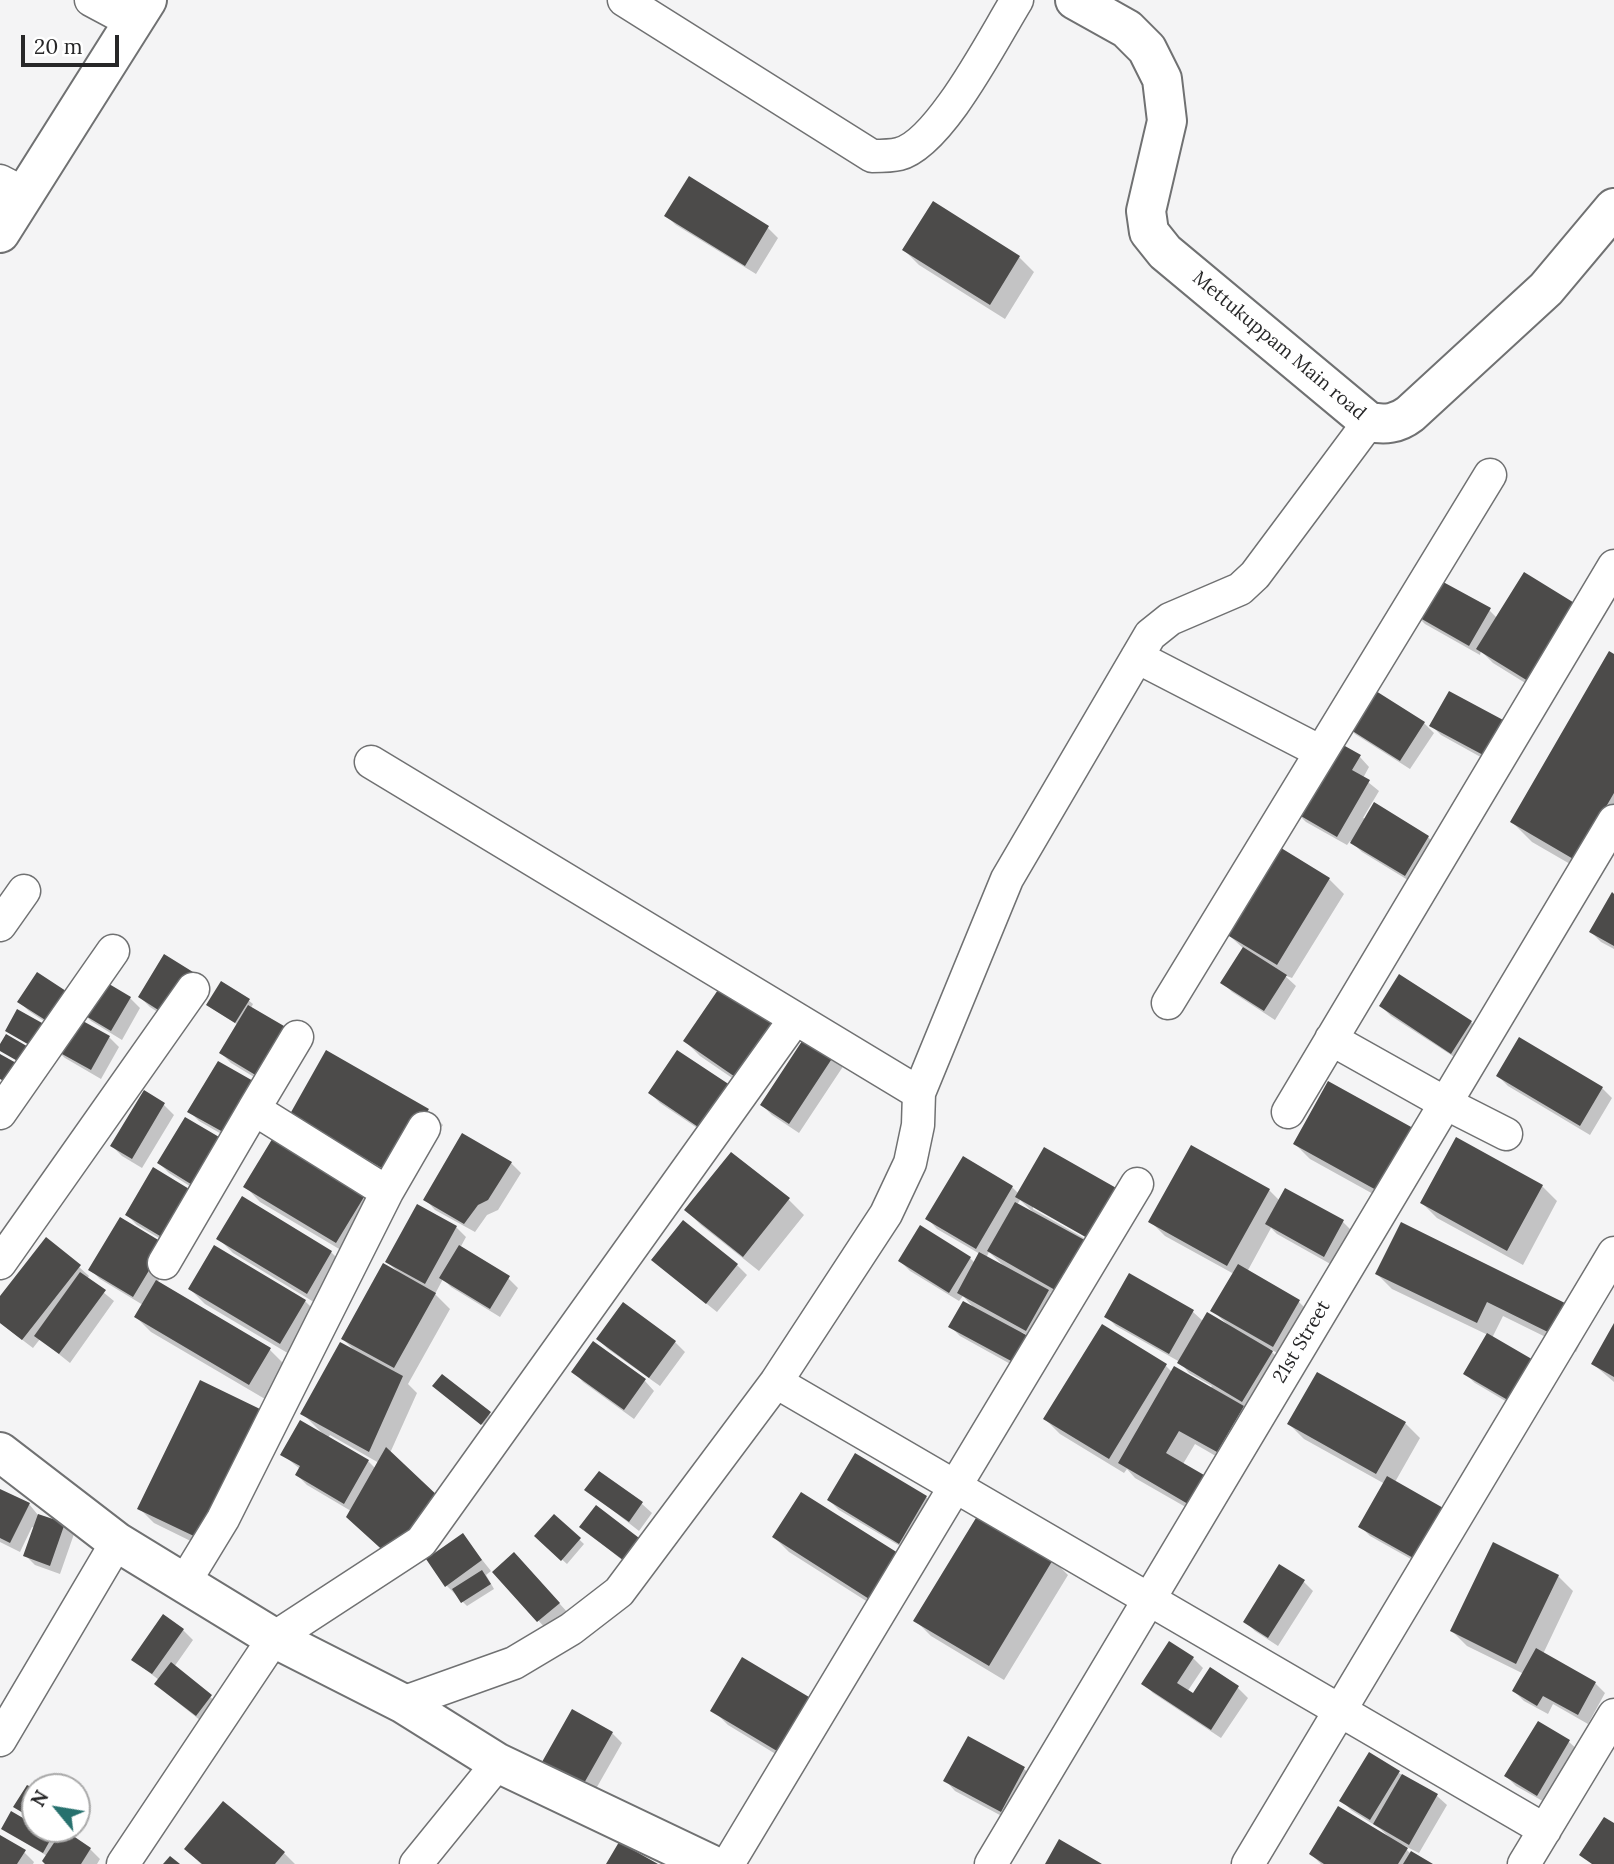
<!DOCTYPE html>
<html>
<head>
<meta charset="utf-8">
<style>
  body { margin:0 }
  #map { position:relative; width:1614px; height:1864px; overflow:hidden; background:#f4f4f5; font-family:Lora,serif }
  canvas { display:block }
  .north { position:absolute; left:21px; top:1773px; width:70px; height:70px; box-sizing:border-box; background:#fff; border:2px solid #a9a9a9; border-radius:50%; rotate:300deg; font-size:19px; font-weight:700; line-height:28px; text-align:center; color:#272728 }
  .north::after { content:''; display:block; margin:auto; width:24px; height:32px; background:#27716e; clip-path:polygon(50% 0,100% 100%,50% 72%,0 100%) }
  .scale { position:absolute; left:21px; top:35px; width:98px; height:32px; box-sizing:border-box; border:4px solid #272728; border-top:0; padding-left:9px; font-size:21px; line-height:24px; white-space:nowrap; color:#272728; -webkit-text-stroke:5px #fff; paint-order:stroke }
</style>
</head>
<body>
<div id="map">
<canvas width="1614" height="1864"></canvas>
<div class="north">N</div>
<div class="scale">20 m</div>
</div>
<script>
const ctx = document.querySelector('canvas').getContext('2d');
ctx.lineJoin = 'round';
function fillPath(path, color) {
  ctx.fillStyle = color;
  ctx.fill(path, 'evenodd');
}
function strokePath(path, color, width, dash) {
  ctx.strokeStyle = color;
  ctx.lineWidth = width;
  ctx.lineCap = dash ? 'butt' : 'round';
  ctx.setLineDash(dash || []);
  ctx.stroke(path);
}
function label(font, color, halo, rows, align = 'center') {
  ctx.font = font + ' Lora,serif';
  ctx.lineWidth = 7;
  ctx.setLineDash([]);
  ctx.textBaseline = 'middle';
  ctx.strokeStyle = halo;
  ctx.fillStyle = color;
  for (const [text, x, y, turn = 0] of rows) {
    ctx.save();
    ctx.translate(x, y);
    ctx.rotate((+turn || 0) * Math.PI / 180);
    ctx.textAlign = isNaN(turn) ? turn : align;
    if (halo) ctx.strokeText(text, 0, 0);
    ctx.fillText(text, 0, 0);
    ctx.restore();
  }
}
const shadow = new Path2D(`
  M 689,179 L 768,228 L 778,238 L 756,274 L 676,225 L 666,216 Z
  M 934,203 L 1019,257 L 1034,272 L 1005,319 L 919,265 L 904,250 Z
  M 1489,610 L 1497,618 L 1543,694 L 1493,663 L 1481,651 L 1480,655 L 1425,624 L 1415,614 Z
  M 1614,656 L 1614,847 L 1596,879 L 1532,842 L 1512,822 Z
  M 1449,693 L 1495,765 L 1441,735 L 1431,725 Z
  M 1424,723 L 1434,733 L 1410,769 L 1355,734 L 1346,724 Z
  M 1360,757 L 1369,767 L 1363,778 L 1379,791 L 1363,818 L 1428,837 L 1438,847 L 1416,885 L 1362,852 L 1350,841 L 1347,845 L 1306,822 L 1296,812 Z
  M 1329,879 L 1344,894 L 1292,978 L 1284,975 L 1296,986 L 1275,1020 L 1232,992 L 1222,982 L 1244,949 L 1222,929 Z
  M 1614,896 L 1614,949 L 1601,942 L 1591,932 Z
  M 191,973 L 201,983 L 176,1024 L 150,1007 L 140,997 Z
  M 1400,976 L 1471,1022 L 1481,1032 L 1462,1062 L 1391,1016 L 1381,1006 Z
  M 722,987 L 757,1095 L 700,1056 L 685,1041 Z
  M 130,998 L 140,1008 L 122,1040 L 91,1021 L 81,1011 Z
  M 248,1000 L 253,1004 L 251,1008 L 277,1091 L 231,1063 L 221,1053 L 238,1025 L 213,1009 Z
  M 19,1002 L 70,1016 L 109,1037 L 119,1047 L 101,1079 L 65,1058 L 55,1049 L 60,1032 L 29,1011 Z
  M 806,1037 L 844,1065 L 799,1133 L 772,1115 L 762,1105 Z
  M 677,1052 L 715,1140 L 660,1103 L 650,1093 Z
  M 218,1063 L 242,1146 L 199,1121 L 190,1112 Z
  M 1498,1076 L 1602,1088 L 1612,1098 L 1590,1135 L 1508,1086 Z
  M 1328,1084 L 1393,1205 L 1310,1159 L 1295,1144 Z
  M 145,1093 L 164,1105 L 174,1115 L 142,1168 L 122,1156 L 112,1146 Z
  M 428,1110 L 443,1125 L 400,1184 L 307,1128 Z
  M 186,1119 L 212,1200 L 169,1173 L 159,1163 Z
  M 1192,1147 L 1269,1190 L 1280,1201 L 1286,1190 L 1343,1222 L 1353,1232 L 1334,1266 L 1277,1234 L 1271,1228 L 1247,1272 L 1299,1302 L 1309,1312 L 1283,1356 L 1268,1348 L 1282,1362 L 1253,1411 L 1238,1403 L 1258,1423 L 1233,1466 L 1195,1444 L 1183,1464 L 1203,1476 L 1218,1491 L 1203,1517 L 1135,1478 L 1127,1469 L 1124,1473 L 1060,1434 L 1045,1419 L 1166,1366 L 1173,1373 L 1210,1389 L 1212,1386 L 1189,1373 L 1180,1362 L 1116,1326 L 1106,1316 L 1130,1275 L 1193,1312 L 1204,1322 L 1227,1324 L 1212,1310 L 1234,1274 L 1165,1236 L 1150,1221 Z
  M 963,1158 L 1012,1187 L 1019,1194 L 1117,1191 L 1077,1307 L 1050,1292 L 1057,1301 L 1036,1339 L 1021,1332 L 1036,1348 L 1023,1371 L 960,1336 L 950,1326 L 974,1308 L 963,1296 L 959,1301 L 910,1271 L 900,1261 L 970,1258 L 975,1263 L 980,1254 L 937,1229 L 928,1219 ZM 1020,1200 L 1034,1213 L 1017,1205 ZM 1033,1205 L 1098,1242 L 1096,1245 L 1033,1209 ZM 989,1252 L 1004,1266 L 986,1258 Z
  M 511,1163 L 521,1173 L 498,1210 L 487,1215 L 475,1232 L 435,1210 L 426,1200 Z
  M 154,1170 L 181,1251 L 137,1225 L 127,1215 Z
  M 245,1186 L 366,1193 L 381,1208 L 351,1256 L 260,1202 Z
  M 1542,1186 L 1557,1201 L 1523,1265 L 1437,1218 L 1422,1203 Z
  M 789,1200 L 804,1215 L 759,1271 L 701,1225 L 686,1210 Z
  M 418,1206 L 456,1227 L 466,1237 L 460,1248 L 508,1278 L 518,1288 L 500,1317 L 451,1287 L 443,1279 L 435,1294 L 450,1309 L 408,1384 L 417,1393 L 390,1453 L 351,1511 L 307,1485 L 297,1475 L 300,1469 L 282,1454 L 322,1433 L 302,1413 L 355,1351 L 343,1339 L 398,1272 L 387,1262 ZM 330,1435 L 379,1463 L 376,1469 L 368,1461 L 328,1438 Z
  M 218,1238 L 331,1252 L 346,1267 L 322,1307 L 233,1253 Z
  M 215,1248 L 305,1301 L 320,1316 L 296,1358 L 205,1304 L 190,1289 Z
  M 174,1255 L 157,1283 L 270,1350 L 285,1365 L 265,1399 L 151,1332 L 136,1317 L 143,1305 L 100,1279 L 90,1269 Z
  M 737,1265 L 747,1275 L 717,1312 L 663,1269 Z
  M 79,1267 L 89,1276 L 87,1279 L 114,1301 L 70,1363 L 40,1339 L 33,1348 L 0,1323 L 0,1299 Z
  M 1377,1274 L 1589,1324 L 1576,1352 L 1503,1316 L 1492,1338 L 1529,1415 L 1475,1383 L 1465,1374 L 1488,1335 L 1392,1289 Z
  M 1614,1327 L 1614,1382 L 1593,1364 Z
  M 598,1339 L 675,1342 L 685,1352 L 660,1386 L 608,1349 Z
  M 574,1372 L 645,1381 L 654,1391 L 634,1419 L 583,1382 Z
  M 443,1376 L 494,1418 L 487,1428 L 439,1390 Z
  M 201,1382 L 259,1410 L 274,1425 L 213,1552 L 154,1523 L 139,1508 Z
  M 1405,1423 L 1420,1438 L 1395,1482 L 1434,1572 L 1370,1536 L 1360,1526 L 1385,1484 L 1304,1439 L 1289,1424 Z
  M 855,1455 L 926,1497 L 936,1507 L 910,1552 L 839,1510 L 829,1500 Z
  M 599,1473 L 642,1504 L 652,1513 L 639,1531 L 587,1490 Z
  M 0,1491 L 29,1504 L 38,1515 L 64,1525 L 74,1534 L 60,1574 L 35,1565 L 25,1555 L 35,1528 L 32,1527 L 20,1552 L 0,1542 Z
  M 554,1516 L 584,1544 L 567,1564 L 536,1536 Z
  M 581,1527 L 652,1552 L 637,1572 Z
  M 463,1536 L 491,1571 L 486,1575 L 494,1589 L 467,1606 L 447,1586 L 429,1560 Z
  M 774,1537 L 920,1574 L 893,1618 L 789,1552 Z
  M 1053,1560 L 1068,1575 L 1004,1680 L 931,1636 L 916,1621 Z
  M 524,1564 L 568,1613 L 548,1631 L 494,1572 Z
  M 1558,1576 L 1573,1591 L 1543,1654 L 1595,1683 L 1605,1693 L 1588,1724 L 1553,1704 L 1548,1714 L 1524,1701 L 1514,1691 L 1524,1674 L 1467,1646 L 1452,1631 Z
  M 1303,1581 L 1313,1591 L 1278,1646 L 1255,1631 L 1245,1621 Z
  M 183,1630 L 193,1640 L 174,1667 L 221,1706 L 206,1725 L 166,1693 L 159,1680 L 133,1660 Z
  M 1193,1658 L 1203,1668 L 1187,1692 L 1193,1696 L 1210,1669 L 1238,1688 L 1248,1698 L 1221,1738 L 1153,1693 L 1143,1683 Z
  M 743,1659 L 797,1767 L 728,1725 L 713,1710 Z
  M 612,1733 L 622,1743 L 593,1794 L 554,1771 L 544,1761 Z
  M 969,1739 L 1024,1769 L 1034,1778 L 1011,1821 L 955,1791 L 946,1781 Z
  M 1569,1742 L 1579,1751 L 1548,1804 L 1516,1786 L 1506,1776 Z
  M 1399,1773 L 1437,1796 L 1447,1805 L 1419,1853 L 1401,1844 L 1411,1854 L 1429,1864 L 1321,1864 L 1311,1854 L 1389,1837 L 1379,1828 L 1351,1810 L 1342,1801 Z
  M 35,1827 L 35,1829 L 39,1829 L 57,1841 L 60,1837 L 47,1829 L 74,1829 L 70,1836 L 90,1849 L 100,1859 L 97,1864 L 47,1864 L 47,1856 L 3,1829 Z
  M 0,1837 L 24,1852 L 34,1862 L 33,1864 L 0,1864 Z
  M 186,1849 L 284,1853 L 295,1864 L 201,1864 Z`);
const building = new Path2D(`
  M 689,176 L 769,226 L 745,266 L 664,216 Z
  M 933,201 L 1020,256 L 990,305 L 902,250 Z
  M 1524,572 L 1576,604 L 1528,681 L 1476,649 Z
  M 1434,577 L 1491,608 L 1469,646 L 1413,614 Z
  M 1609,651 L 1614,654 L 1614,793 L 1575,860 L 1510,822 Z
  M 1368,686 L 1425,722 L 1400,761 L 1343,725 Z
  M 1449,691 L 1505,721 L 1485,756 L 1429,726 Z
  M 1336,741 L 1361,755 L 1352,770 L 1370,780 L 1337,837 L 1294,812 Z
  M 1374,802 L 1429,836 L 1405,876 L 1350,843 Z
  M 1273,843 L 1330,878 L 1277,965 L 1219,930 Z
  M 1612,892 L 1614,894 L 1614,946 L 1589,932 Z
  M 1243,947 L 1287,975 L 1264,1011 L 1220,983 Z
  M 164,954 L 193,972 L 166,1015 L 138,997 Z
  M 37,972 L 69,993 L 50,1023 L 17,1002 Z
  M 1399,974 L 1472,1021 L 1451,1054 L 1379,1006 Z
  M 99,978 L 131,997 L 111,1031 L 79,1012 Z
  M 221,981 L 250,999 L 235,1023 L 206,1005 Z
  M 722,984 L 780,1024 L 741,1081 L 683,1041 Z
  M 248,1005 L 296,1033 L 267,1082 L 219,1053 Z
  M 17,1009 L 51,1028 L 38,1050 L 5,1031 Z
  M 72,1015 L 110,1036 L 91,1070 L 53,1049 Z
  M 6,1034 L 37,1052 L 28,1067 L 0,1051 L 0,1044 Z
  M 806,1035 L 835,1054 L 789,1124 L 760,1105 Z
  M 1519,1037 L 1603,1087 L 1580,1126 L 1496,1076 Z
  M 326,1050 L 429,1109 L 385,1170 L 290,1114 Z
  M 677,1050 L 733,1087 L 704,1131 L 648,1093 Z
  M 0,1054 L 27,1069 L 17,1088 L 0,1079 Z
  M 218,1061 L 262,1086 L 232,1137 L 187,1112 Z
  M 1328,1081 L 1413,1128 L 1378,1191 L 1293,1144 Z
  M 144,1090 L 165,1103 L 132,1159 L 110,1146 Z
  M 185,1117 L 231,1144 L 202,1191 L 157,1163 Z
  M 462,1133 L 512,1162 L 488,1200 L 478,1205 L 464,1224 L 423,1200 Z
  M 274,1136 L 367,1192 L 336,1243 L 243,1187 Z
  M 1456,1137 L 1543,1185 L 1507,1251 L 1420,1203 Z
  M 1191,1145 L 1270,1189 L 1227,1266 L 1148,1222 Z
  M 1044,1147 L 1118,1189 L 1089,1239 L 1015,1197 Z
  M 731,1152 L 790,1198 L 743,1257 L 684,1210 Z
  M 963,1156 L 1013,1186 L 976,1249 L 925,1219 Z
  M 153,1167 L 199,1195 L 170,1242 L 125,1215 Z
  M 1285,1188 L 1344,1220 L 1324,1257 L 1265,1224 Z
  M 242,1196 L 332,1251 L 307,1294 L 216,1239 Z
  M 1015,1202 L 1090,1243 L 1062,1294 L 987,1251 Z
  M 417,1204 L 457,1226 L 425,1284 L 385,1262 Z
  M 120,1217 L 165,1244 L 133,1297 L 88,1270 Z
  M 683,1220 L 738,1264 L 706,1304 L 651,1260 Z
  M 1401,1222 L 1575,1308 L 1560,1338 L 1487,1302 L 1477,1323 L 1375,1274 Z
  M 920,1225 L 971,1257 L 949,1293 L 898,1261 Z
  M 46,1237 L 81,1265 L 22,1340 L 0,1323 L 0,1296 Z
  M 214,1245 L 306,1300 L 280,1344 L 188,1289 Z
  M 459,1245 L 510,1276 L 490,1309 L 439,1278 Z
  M 979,1252 L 1049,1290 L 1026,1331 L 957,1293 Z
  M 383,1263 L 436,1293 L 394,1368 L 341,1339 Z
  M 1238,1264 L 1300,1300 L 1273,1347 L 1210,1311 Z
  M 80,1272 L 106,1290 L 59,1354 L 34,1336 Z
  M 1129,1273 L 1194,1310 L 1169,1354 L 1104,1317 Z
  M 156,1280 L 271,1348 L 249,1385 L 134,1317 Z
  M 963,1301 L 1028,1336 L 1013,1362 L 948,1327 Z
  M 623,1302 L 676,1341 L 649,1378 L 596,1339 Z
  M 1207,1312 L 1273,1351 L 1242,1402 L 1177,1363 Z
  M 1614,1323 L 1614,1377 L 1591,1364 Z
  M 1102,1324 L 1167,1364 L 1109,1459 L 1043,1419 Z
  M 1487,1333 L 1542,1365 L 1518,1406 L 1463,1374 Z
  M 593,1341 L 646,1379 L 624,1410 L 571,1372 Z
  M 340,1342 L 403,1376 L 369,1452 L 300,1414 Z
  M 1174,1366 L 1244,1406 L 1217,1452 L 1179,1431 L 1166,1453 L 1204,1475 L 1188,1504 L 1118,1463 Z
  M 1317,1372 L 1406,1422 L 1376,1474 L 1287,1424 Z
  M 442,1374 L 491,1412 L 481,1425 L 432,1386 Z
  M 200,1380 L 260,1409 L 198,1538 L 137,1509 Z
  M 300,1420 L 369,1460 L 344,1504 L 295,1475 L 300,1466 L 280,1455 Z
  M 386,1447 L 440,1498 L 389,1556 L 346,1517 Z
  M 855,1453 L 927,1496 L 899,1544 L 827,1500 Z
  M 599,1471 L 643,1502 L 629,1522 L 584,1490 Z
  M 1387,1476 L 1452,1513 L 1424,1564 L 1358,1527 Z
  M 0,1489 L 30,1503 L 10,1543 L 0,1538 Z
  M 801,1492 L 906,1558 L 877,1604 L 772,1537 Z
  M 596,1505 L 643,1541 L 627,1563 L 579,1527 Z
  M 979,1513 L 1054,1558 L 989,1666 L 913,1621 Z
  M 38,1514 L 65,1523 L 50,1566 L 23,1556 Z
  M 554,1514 L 581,1538 L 561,1561 L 534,1536 Z
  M 463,1533 L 482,1560 L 445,1587 L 426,1559 Z
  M 1493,1542 L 1559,1575 L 1516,1664 L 1450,1631 Z
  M 514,1552 L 560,1603 L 537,1622 L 492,1572 Z
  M 1279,1564 L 1305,1580 L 1268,1638 L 1243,1622 Z
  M 482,1570 L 491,1584 L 461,1603 L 452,1589 Z
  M 163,1614 L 184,1629 L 152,1674 L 131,1660 Z
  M 1169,1641 L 1194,1657 L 1177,1683 L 1193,1693 L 1210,1667 L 1239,1686 L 1211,1730 L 1141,1684 Z
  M 1536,1648 L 1596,1682 L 1578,1715 L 1543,1696 L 1537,1706 L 1512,1691 Z
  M 742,1657 L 814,1700 L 782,1754 L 710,1711 Z
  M 171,1662 L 212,1695 L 196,1716 L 154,1684 Z
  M 572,1709 L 613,1732 L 583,1785 L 542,1762 Z
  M 1538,1721 L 1570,1740 L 1537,1796 L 1504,1776 Z
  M 968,1736 L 1025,1767 L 1001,1812 L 943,1781 Z
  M 1369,1752 L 1400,1771 L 1370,1820 L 1339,1801 Z
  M 1402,1774 L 1438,1794 L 1409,1845 L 1373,1824 Z
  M 27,1785 L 35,1789 L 35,1820 L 13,1807 Z
  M 223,1801 L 285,1852 L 275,1864 L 202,1864 L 184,1849 Z
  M 1338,1806 L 1408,1848 L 1398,1864 L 1324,1864 L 1309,1854 Z
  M 11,1811 L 35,1825 L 35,1829 L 43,1829 L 53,1835 L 43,1853 L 1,1829 Z
  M 1604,1817 L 1614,1823 L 1614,1864 L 1592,1864 L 1579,1855 Z
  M 63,1829 L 91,1848 L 81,1864 L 45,1864 L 42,1861 Z
  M 0,1835 L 26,1850 L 17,1864 L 0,1864 Z
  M 1059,1839 L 1102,1864 L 1045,1864 Z
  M 619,1842 L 658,1864 L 606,1864 Z
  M 1411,1851 L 1433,1864 L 1403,1864 Z
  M 170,1856 L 180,1864 L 163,1864 Z`);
const street = new Path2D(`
  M 91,0 L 134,23
  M 624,0 L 872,156 C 880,156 891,156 899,154 C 940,144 994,37 1017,0
  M 0,181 L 25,194
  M 1137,657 L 1321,752
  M 371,762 L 919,1093
  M 0,925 L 24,891
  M 1168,1003 L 1490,475
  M 1331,1039 L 1445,1103 L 1506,1134
  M 254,1109 L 297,1037
  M 1288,1112 L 1614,566
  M 0,1113 L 113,951
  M 0,1263 L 193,989
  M 164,1263 L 254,1109 L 387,1192
  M 776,1382 L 1545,1830
  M 184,1583 L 223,1519 L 387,1192 L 424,1128
  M 402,1703 L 514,1663 L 571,1629 L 619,1592 L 776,1382 L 886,1214 L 910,1163 L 918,1125 L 919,1093 L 1007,879 L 1150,635 L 1170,619 L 1240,589 L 1255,575 L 1369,422
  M 0,1740 L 117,1542
  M 123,1864 L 274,1638 L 421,1542 L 795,1019
  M 416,1864 L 498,1763
  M 728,1864 L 1137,1184
  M 991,1864 L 1614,821
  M 1248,1864 L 1614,1253
  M 1524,1864 L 1614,1715`);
const secondary = new Path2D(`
  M 1075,0 L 1127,29 L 1147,49 L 1162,79 L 1167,121 L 1146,211 L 1149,232 L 1165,252 L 1369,422 C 1385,425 1397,424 1410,414 L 1546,289 L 1614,208
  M 0,233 L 147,0
  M 0,1452 L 117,1542 L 274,1638 L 402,1703 L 498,1763 L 710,1864`);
const streetNames = [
  ["Mettukuppam Main road",1279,346,40],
  ["21st Street",1302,1342,-59]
];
fillPath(shadow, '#0003');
fillPath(building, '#4c4b4a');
strokePath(street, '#707172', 35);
strokePath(secondary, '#707172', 42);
strokePath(street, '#fff', 32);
strokePath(secondary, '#fff', 38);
label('19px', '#272728', '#fff', streetNames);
</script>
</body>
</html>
